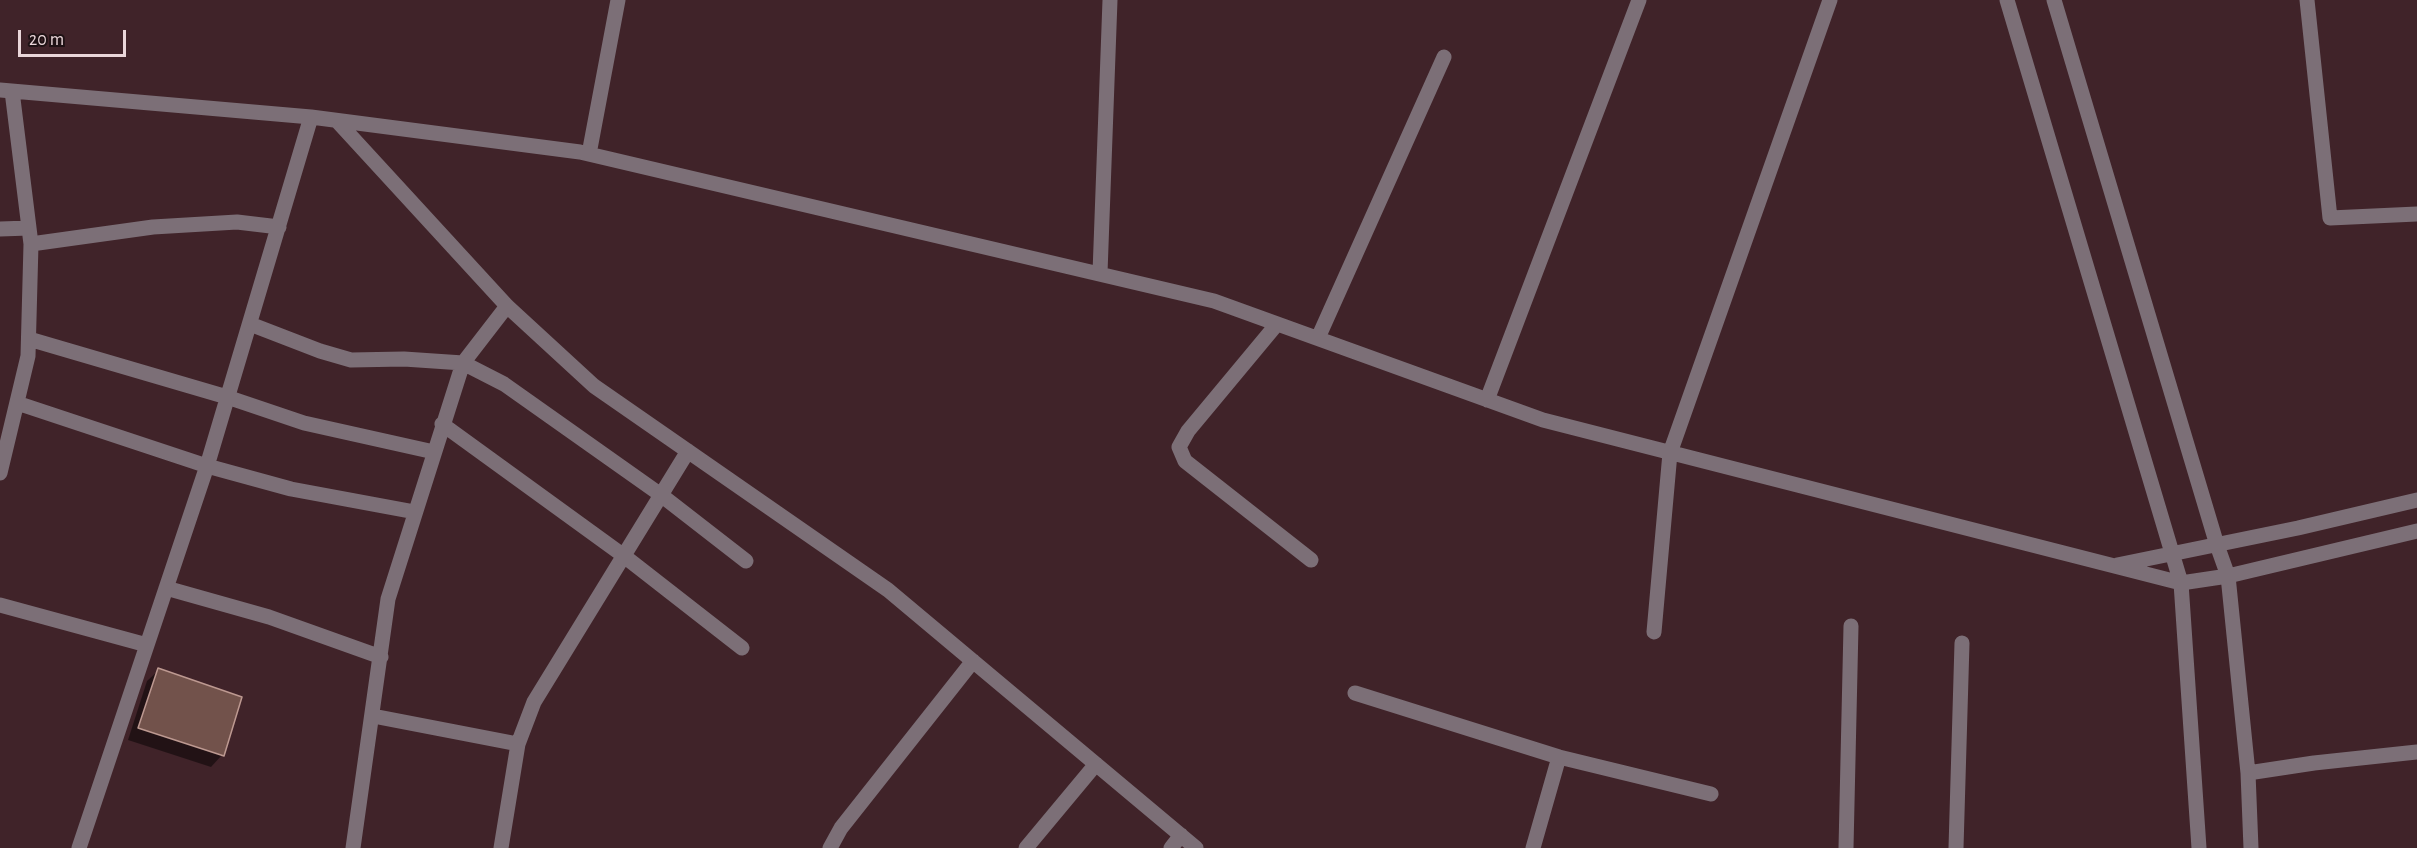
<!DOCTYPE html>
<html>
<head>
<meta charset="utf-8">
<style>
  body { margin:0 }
  #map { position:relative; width:2417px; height:848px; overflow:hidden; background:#402329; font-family:"Alegreya Sans",sans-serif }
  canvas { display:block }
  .scale { position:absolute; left:18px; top:30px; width:108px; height:27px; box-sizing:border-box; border:3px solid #ead6d9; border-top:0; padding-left:8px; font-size:18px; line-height:21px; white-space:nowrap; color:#ead6d9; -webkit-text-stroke:4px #1e1114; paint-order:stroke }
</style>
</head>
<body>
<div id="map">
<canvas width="2417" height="848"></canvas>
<div class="scale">20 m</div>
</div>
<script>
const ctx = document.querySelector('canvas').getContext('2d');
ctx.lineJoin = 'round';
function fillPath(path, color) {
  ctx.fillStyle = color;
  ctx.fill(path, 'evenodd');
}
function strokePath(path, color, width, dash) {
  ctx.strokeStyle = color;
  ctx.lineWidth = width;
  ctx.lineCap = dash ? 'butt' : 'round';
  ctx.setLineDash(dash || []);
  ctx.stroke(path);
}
const shadow = new Path2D(`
  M 159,670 L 222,755 L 211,767 L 128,740 L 147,681 Z`);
const building = new Path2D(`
  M 158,668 L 242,697 L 224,756 L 138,728 Z`);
const minor = new Path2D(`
  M 2007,0 L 2181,583 L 2199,848
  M 2054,0 L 2217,545 L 2228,576 L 2248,773 L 2251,848
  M 2307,0 L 2330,218 L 2417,214
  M 0,90 L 311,117 L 580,152 L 1214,301 L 1543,420 L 2181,583 L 2228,576 L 2417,531
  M 338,122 L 507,306 L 594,386 L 888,590 L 1196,848
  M 589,154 L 618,0
  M 0,229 L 29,228
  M 31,244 L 153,227 L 237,222 L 279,227
  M 1100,273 L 1110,0
  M 250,324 L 320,351 L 351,360 L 404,359 L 463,363 L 504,384 L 661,495 L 746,561
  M 1277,324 L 1188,431 L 1179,447 L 1185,461 L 1311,560
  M 1318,338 L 1444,57
  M 29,339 L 227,397 L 304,423 L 434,452
  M 1487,400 L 1639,0
  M 17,403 L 207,466 L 291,489 L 415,512
  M 442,424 L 624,556 L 742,648
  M 0,473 L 28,356 L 31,244 L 12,91
  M 2117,565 L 2298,528 L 2417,500
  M 166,588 L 269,617 L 381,657
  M 0,605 L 147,645
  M 1654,632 L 1670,453 L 1830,0
  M 1355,693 L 1559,757 L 1711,794
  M 373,716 L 518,744
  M 2248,773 L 2314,763 L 2417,752
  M 79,848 L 207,466 L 311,117
  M 353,848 L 388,599 L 463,363 L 507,306
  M 501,848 L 518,744 L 534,702 L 688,451
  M 830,848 L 841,828 L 973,661
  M 1026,848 L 1096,764
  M 1171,848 L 1181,835
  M 1533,848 L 1559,757
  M 1846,848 L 1851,626
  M 1956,848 L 1962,643`);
fillPath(shadow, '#0007');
fillPath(building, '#72524b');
strokePath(building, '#bd9991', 1.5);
strokePath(minor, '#7c6f77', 15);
</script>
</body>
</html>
